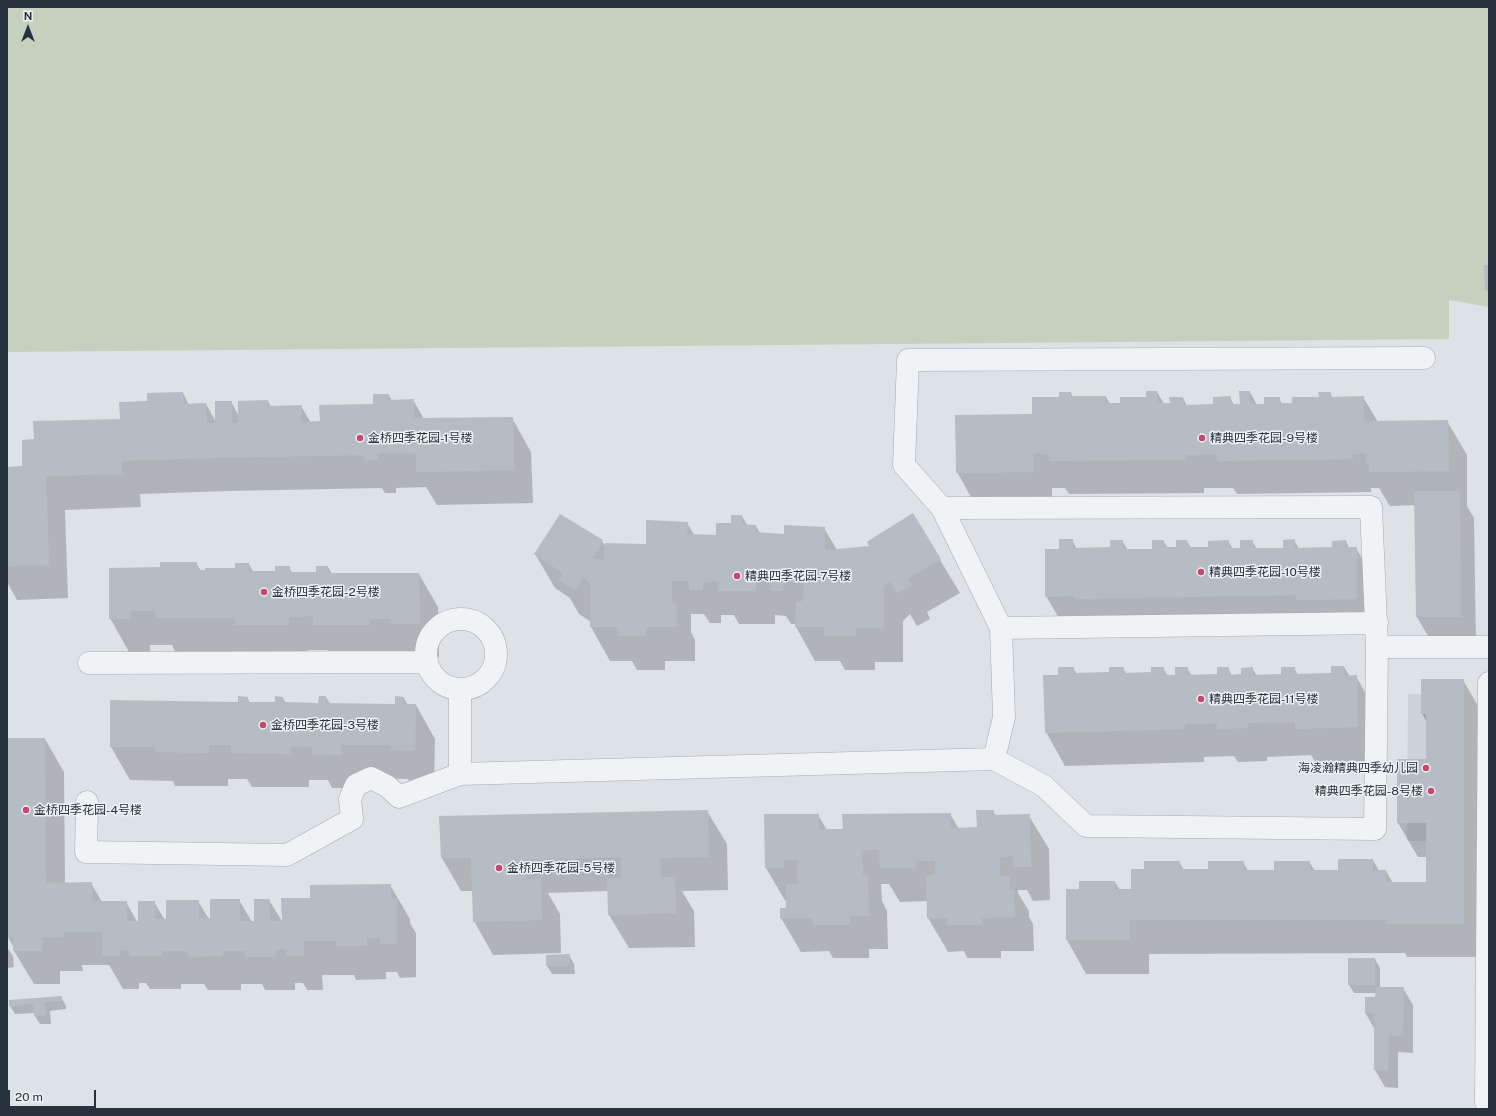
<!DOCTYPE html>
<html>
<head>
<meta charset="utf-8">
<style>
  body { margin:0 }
  #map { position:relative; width:1496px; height:1116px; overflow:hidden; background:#dde2e6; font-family:"Public Sans",sans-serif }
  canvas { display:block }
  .frame { position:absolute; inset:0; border:8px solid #28323c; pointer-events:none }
  .north { position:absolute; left:8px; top:8px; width:40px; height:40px; -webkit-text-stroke:3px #edf1f4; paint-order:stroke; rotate:0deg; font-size:11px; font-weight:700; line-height:16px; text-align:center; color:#28323c }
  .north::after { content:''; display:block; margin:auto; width:14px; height:18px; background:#28323c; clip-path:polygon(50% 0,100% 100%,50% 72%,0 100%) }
  .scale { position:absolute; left:8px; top:1090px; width:88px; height:18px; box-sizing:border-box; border:2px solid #28323c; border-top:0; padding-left:5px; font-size:12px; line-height:14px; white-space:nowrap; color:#28323c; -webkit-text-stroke:3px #edf1f4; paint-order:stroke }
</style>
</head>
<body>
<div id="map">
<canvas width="1496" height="1116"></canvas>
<div class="frame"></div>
<div class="north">N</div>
<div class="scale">20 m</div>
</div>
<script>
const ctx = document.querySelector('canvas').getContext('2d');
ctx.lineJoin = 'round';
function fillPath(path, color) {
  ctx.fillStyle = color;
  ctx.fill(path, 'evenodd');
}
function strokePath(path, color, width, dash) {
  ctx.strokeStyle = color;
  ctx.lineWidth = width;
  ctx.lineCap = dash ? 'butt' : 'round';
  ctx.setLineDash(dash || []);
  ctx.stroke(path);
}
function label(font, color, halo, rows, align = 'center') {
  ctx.font = font + ' "Public Sans","Noto Sans SC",sans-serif';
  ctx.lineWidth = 3;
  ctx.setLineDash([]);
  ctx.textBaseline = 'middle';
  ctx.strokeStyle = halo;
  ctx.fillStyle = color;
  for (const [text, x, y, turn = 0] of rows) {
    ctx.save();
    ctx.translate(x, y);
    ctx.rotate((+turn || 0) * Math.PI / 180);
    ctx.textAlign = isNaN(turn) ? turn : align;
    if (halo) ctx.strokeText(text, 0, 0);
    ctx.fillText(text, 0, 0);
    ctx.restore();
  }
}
const built = new Path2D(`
  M 1408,694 L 1445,695 L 1444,841 L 1407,841 Z`);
const green = new Path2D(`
  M 7,7 L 1489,7 L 1489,307 L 1449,300 L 1449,339 L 7,352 Z`);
const shadow = new Path2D(`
  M 1157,392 L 1164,404 L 1171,404 L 1183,398 L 1187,406 L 1214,405 L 1230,397 L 1234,405 L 1241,405 L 1250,392 L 1257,405 L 1265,405 L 1279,398 L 1282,404 L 1293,404 L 1320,398 L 1330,393 L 1333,398 L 1363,397 L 1378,422 L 1447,421 L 1467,455 L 1467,506 L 1474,518 L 1476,642 L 1432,643 L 1417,617 L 1416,505 L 1390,506 L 1379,488 L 1371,488 L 1371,492 L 1237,494 L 1233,488 L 1204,488 L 1204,493 L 1069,494 L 1065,488 L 1052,488 L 1052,505 L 976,506 L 957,472 L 1033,415 L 1071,393 L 1073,397 L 1106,397 L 1110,404 L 1121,404 L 1147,398 Z
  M 183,393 L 189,405 L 206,404 L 216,422 L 231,402 L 239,416 L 268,401 L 271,407 L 301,406 L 311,423 L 321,422 L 374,405 L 389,395 L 392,401 L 413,400 L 424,419 L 512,418 L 531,452 L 533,503 L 437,505 L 426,487 L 396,488 L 396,493 L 385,493 L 382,488 L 228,491 L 140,494 L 141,507 L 65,510 L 68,598 L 17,600 L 7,582 L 7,468 L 24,467 L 35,440 L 121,420 L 148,402 Z
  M 913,515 L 960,593 L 927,612 L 930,619 L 917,626 L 910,614 L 903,621 L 903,662 L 875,662 L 875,670 L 845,670 L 840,661 L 815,661 L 796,627 L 796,624 L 791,624 L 786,616 L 775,615 L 775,624 L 739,624 L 734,615 L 721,615 L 721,623 L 710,623 L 704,614 L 691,614 L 691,632 L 695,640 L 695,661 L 665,661 L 665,670 L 637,670 L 632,661 L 610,661 L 591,627 L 591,622 L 579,614 L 570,598 L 555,588 L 535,554 L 602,541 L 606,547 L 647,545 L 687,523 L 695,536 L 717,536 L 742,516 L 747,525 L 756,526 L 760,533 L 785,535 L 824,528 L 837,550 L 870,547 Z
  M 1072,540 L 1077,549 L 1111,548 L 1122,541 L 1128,550 L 1153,550 L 1163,541 L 1168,548 L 1177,548 L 1187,541 L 1191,548 L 1209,548 L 1228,541 L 1233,549 L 1241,549 L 1252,541 L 1257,549 L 1284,549 L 1294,540 L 1299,549 L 1333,548 L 1346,541 L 1349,548 L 1356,548 L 1375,581 L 1376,632 L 1066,630 L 1046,596 L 1060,550 Z
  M 196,563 L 201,571 L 236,569 L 249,564 L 253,572 L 276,572 L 289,567 L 292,573 L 317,573 L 328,567 L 332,574 L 419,574 L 438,607 L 439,657 L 334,658 L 328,650 L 308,650 L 308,658 L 254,658 L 250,652 L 175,652 L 172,645 L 150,645 L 150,652 L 129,652 L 110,618 L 161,568 Z
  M 1344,667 L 1350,677 L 1356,676 L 1375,710 L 1377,761 L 1315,762 L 1311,755 L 1267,757 L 1267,761 L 1238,762 L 1234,756 L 1204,757 L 1204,762 L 1065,766 L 1046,732 L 1060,676 L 1073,668 L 1077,674 L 1110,673 L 1123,668 L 1126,673 L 1152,673 L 1163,668 L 1168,676 L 1176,676 L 1187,668 L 1192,676 L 1218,675 L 1228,668 L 1232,676 L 1242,675 L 1252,668 L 1257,676 L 1282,675 L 1294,668 L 1298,675 L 1332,674 Z
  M 1463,680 L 1482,713 L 1483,957 L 1407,957 L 1405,953 L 1149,954 L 1149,974 L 1086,974 L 1067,940 L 1067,890 L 1080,890 L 1115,882 L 1120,890 L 1132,890 L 1145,870 L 1179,862 L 1184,870 L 1209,870 L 1243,862 L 1248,871 L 1275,871 L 1309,862 L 1315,871 L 1339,871 L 1373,860 L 1379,871 L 1386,871 L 1393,883 L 1427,883 L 1427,857 L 1418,857 L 1398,823 L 1398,760 L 1427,760 L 1427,723 L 1422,713 Z
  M 247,697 L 250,703 L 276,703 L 282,697 L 286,703 L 319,704 L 326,697 L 330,704 L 396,705 L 403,697 L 408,705 L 416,705 L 435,739 L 434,784 L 411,784 L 408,779 L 359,778 L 359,788 L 332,788 L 328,780 L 309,780 L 309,787 L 252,787 L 247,779 L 228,779 L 228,786 L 175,786 L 173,781 L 130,780 L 111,747 L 239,703 Z
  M 7,739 L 45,739 L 64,772 L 65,883 L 91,883 L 102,902 L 126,902 L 139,925 L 154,902 L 165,920 L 198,901 L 209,919 L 239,900 L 252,922 L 255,922 L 269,900 L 283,923 L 311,899 L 390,885 L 410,919 L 410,923 L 416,933 L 416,977 L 400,978 L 397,972 L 386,972 L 386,979 L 356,980 L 354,975 L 322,975 L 323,990 L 307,990 L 303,983 L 295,983 L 295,990 L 265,990 L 262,984 L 241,984 L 241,990 L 208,990 L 204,984 L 181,984 L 181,989 L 150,989 L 146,983 L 139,983 L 139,989 L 123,989 L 109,965 L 82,965 L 83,971 L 60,971 L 60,984 L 34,984 L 14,951 L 14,948 L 8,937 Z
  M 707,811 L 727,844 L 728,890 L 682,891 L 694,911 L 695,947 L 629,948 L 609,915 L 609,891 L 548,893 L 560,914 L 561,953 L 493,955 L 474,921 L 473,891 L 461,891 L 442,858 Z
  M 993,811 L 996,816 L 1029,816 L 1049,849 L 1050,900 L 1033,901 L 1027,890 L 1018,890 L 1018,893 L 1029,911 L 1029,917 L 1033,924 L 1034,951 L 1001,951 L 1001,958 L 967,958 L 964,951 L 948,952 L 928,918 L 928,901 L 900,902 L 889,884 L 881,884 L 882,901 L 887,911 L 888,949 L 869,949 L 869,958 L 833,958 L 829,951 L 801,952 L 781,918 L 781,909 L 787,909 L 787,902 L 786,902 L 766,868 L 765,815 L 818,815 L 827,830 L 844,830 L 950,814 L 959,829 L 978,828 Z
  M 7,947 L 13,956 L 14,967 L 7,968 Z
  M 569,955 L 574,964 L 575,974 L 552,974 L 547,966 Z
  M 1375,959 L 1380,968 L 1380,988 L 1403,988 L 1413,1005 L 1413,1053 L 1398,1052 L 1398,1088 L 1385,1087 L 1375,1070 L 1375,1030 L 1366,1014 L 1376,998 L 1377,993 L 1354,993 L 1349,985 Z
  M 61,997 L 66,1006 L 66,1009 L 50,1011 L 51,1024 L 40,1024 L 35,1016 L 35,1013 L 15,1014 L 10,1006 Z`);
const building = new Path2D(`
  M 1484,265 L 1489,265 L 1489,291 L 1485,291 Z
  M 1146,391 L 1157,391 L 1157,403 L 1170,403 L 1169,397 L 1183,397 L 1184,405 L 1213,404 L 1213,397 L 1231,396 L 1231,404 L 1240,404 L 1239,391 L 1250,391 L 1250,404 L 1264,404 L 1264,397 L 1280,397 L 1280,403 L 1292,403 L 1292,397 L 1319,397 L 1318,392 L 1331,392 L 1331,397 L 1364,396 L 1364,421 L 1448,420 L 1449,471 L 1369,472 L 1369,463 L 1366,463 L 1366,454 L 1353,454 L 1353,459 L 1217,461 L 1217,454 L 1185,455 L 1185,460 L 1049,461 L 1049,454 L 1034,454 L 1034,472 L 956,473 L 955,415 L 1032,414 L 1032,397 L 1059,397 L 1059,392 L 1071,392 L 1071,396 L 1106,396 L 1106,403 L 1120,403 L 1120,397 L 1146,397 Z
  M 183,392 L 184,404 L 206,403 L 207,423 L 215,423 L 215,401 L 232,401 L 232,423 L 238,423 L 238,401 L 268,400 L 268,406 L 302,405 L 302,422 L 320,421 L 319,405 L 373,404 L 373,394 L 389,394 L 389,400 L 414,399 L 414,418 L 513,417 L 514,470 L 416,472 L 416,453 L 378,454 L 378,460 L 364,460 L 364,455 L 208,458 L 121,461 L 122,474 L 46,476 L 49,565 L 7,566 L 7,467 L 22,466 L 22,440 L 34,439 L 33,421 L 120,419 L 119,402 L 147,401 L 147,393 Z
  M 1414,491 L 1460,491 L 1461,617 L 1416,617 Z
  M 913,513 L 941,559 L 908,579 L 912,585 L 897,593 L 890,581 L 884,587 L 884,628 L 856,628 L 856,636 L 824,636 L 824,627 L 795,627 L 796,602 L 803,601 L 804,583 L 784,582 L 783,591 L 771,591 L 770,582 L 756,582 L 756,591 L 718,591 L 718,582 L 703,582 L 703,590 L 689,590 L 689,581 L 672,581 L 672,603 L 677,605 L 677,627 L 646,627 L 646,636 L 617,636 L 618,627 L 590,627 L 590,583 L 583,578 L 575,591 L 559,580 L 563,573 L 534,554 L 560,514 L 603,540 L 593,559 L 604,560 L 605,543 L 646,544 L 646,520 L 688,522 L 687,534 L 716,535 L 716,523 L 731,523 L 731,515 L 742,515 L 742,524 L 756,525 L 756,532 L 784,534 L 784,525 L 825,527 L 825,550 L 827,550 L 869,546 L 867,542 L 868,541 Z
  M 1059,539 L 1073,539 L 1073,548 L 1110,547 L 1110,540 L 1123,540 L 1123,549 L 1152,549 L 1152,540 L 1164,540 L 1164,547 L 1176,547 L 1176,540 L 1187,540 L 1188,547 L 1208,547 L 1208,541 L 1229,540 L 1229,548 L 1240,548 L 1240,540 L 1253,540 L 1253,548 L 1283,548 L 1283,540 L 1295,539 L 1295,548 L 1332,547 L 1332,541 L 1346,540 L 1346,547 L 1357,547 L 1357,599 L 1296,600 L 1296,595 L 1074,599 L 1074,596 L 1045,597 L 1045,549 L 1059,549 Z
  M 160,562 L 197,562 L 197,570 L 205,570 L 205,568 L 235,568 L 235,563 L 249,563 L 249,571 L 275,571 L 275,566 L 290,566 L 290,572 L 316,572 L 316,566 L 328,566 L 328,573 L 419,573 L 420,624 L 391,624 L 391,619 L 370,619 L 370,625 L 313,625 L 313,616 L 289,617 L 289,625 L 234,625 L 234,618 L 155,618 L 155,611 L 131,611 L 131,619 L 109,619 L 109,568 L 160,567 Z
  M 1331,666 L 1344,666 L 1345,676 L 1357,675 L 1358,727 L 1295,729 L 1295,722 L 1248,723 L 1248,728 L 1217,729 L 1217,723 L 1185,724 L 1185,729 L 1045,733 L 1043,675 L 1058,675 L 1058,667 L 1074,667 L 1074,673 L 1109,672 L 1109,667 L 1124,667 L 1124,673 L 1151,672 L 1151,667 L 1164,667 L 1164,675 L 1175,675 L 1175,667 L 1188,667 L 1188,675 L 1217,674 L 1217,667 L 1229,667 L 1229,675 L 1241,674 L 1241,668 L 1253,667 L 1253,675 L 1281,674 L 1281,667 L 1295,667 L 1295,674 L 1331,673 Z
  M 1421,679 L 1464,679 L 1464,924 L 1387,924 L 1387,920 L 1130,920 L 1130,940 L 1066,940 L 1066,889 L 1079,889 L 1079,881 L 1115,881 L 1115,889 L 1131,889 L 1131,869 L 1144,869 L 1144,861 L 1180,861 L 1180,869 L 1208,869 L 1208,861 L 1244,861 L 1244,870 L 1274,870 L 1274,861 L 1310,861 L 1310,870 L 1338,870 L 1338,859 L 1373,859 L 1373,870 L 1386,870 L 1386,882 L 1426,882 L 1426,823 L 1397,823 L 1397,759 L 1426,759 L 1426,714 L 1421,714 Z
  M 238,696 L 248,697 L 248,702 L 275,702 L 275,696 L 283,697 L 283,702 L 318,703 L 319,696 L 326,696 L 326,703 L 395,704 L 395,696 L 404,697 L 404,704 L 416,704 L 415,751 L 391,750 L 391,745 L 341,745 L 341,755 L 312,754 L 312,747 L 290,746 L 290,754 L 231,753 L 231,745 L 209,745 L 209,753 L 155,752 L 155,747 L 110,747 L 110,700 L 238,702 Z
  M 7,738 L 45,738 L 46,883 L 92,882 L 92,901 L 127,901 L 127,921 L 138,921 L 138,901 L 155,901 L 155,919 L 166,919 L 166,900 L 199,900 L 199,918 L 210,918 L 210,899 L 240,899 L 240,921 L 254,921 L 254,899 L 270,899 L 270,921 L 282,921 L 281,898 L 310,898 L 310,885 L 391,884 L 391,898 L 397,898 L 397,944 L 380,944 L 380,938 L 367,938 L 367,946 L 336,946 L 336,941 L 304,941 L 304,956 L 286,956 L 286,950 L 276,950 L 276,957 L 245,957 L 245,951 L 223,951 L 223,956 L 188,957 L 187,951 L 162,951 L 162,956 L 129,956 L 129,950 L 120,950 L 120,956 L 102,956 L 102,932 L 64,932 L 64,937 L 42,938 L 42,951 L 13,951 L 13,937 L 7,937 Z
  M 708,810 L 709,857 L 660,858 L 661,877 L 675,877 L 676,913 L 608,915 L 607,878 L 621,878 L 621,857 L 526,860 L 527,880 L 541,879 L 542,920 L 473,922 L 471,858 L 441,858 L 439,816 Z
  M 976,810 L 994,810 L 994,815 L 1030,814 L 1031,867 L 1013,867 L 1013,856 L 1000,857 L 1000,876 L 1010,876 L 1010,889 L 1014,889 L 1015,917 L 982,918 L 982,925 L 947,925 L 947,918 L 927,918 L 926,876 L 935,875 L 935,861 L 916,861 L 916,868 L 880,868 L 879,850 L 862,850 L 863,876 L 868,876 L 869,916 L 850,916 L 850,925 L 813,925 L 813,918 L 780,918 L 780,908 L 786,908 L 786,884 L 797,884 L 797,860 L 783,860 L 784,868 L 765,868 L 764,814 L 819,814 L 819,829 L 843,829 L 842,814 L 951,813 L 951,828 L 977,827 Z
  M 570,954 L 570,966 L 546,966 L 546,955 Z
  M 1348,958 L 1375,958 L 1375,985 L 1348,985 Z
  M 1376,987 L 1404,987 L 1403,1036 L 1389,1035 L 1388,1071 L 1374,1070 L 1374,1014 L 1365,1014 L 1365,997 L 1375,997 Z
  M 62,996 L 62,1001 L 45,1002 L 46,1015 L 34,1016 L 33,1004 L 9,1006 L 9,1000 Z`);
const street = new Path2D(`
  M 1424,358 L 908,360 L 904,465 L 942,508 L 1001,628 L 1004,717 L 994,759 L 1044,786 L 1086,826 L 1375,829 L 1377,647 L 1489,647
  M 942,508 L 1371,507 L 1377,647
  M426 654a35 35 0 1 1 70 0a35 35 0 1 1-70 0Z
  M 1001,628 L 1377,623
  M 89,663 L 426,662
  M 460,689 L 460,774
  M 87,802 L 86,852 L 287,855 L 352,819 L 350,799 L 356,785 L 371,778 L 387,786 L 399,797 L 460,774 L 994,759
  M 1486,1102 L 1489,683`);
const markers = [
  [360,438,4,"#c6476f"],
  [1202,438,4,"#c6476f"],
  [1201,572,4,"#c6476f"],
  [737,576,4,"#c6476f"],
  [264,592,4,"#c6476f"],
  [1201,699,4,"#c6476f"],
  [263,725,4,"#c6476f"],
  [1426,768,4,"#c6476f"],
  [1431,791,4,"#c6476f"],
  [26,810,4,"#c6476f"],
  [499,868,4,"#c6476f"]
];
const poiNames = [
  ["金桥四季花园-1号楼",368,438],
  ["精典四季花园-9号楼",1210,438],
  ["精典四季花园-10号楼",1209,572],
  ["精典四季花园-7号楼",745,576],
  ["金桥四季花园-2号楼",272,592],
  ["精典四季花园-11号楼",1209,699],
  ["金桥四季花园-3号楼",271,725],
  ["海凌瀚精典四季幼儿园",1418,768,"right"],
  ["精典四季花园-8号楼",1423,791,"right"],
  ["金桥四季花园-4号楼",34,810],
  ["金桥四季花园-5号楼",507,868]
];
fillPath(built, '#ccd2d8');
fillPath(green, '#c6d0bf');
fillPath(shadow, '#0003');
fillPath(building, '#b5bcc3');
strokePath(street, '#a3aab0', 23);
strokePath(street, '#f0f3f5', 22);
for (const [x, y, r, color] of markers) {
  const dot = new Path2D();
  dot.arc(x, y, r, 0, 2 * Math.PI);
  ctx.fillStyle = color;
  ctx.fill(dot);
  strokePath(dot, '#edf1f4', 1.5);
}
label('12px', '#28323c', '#edf1f4', poiNames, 'left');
</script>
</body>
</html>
